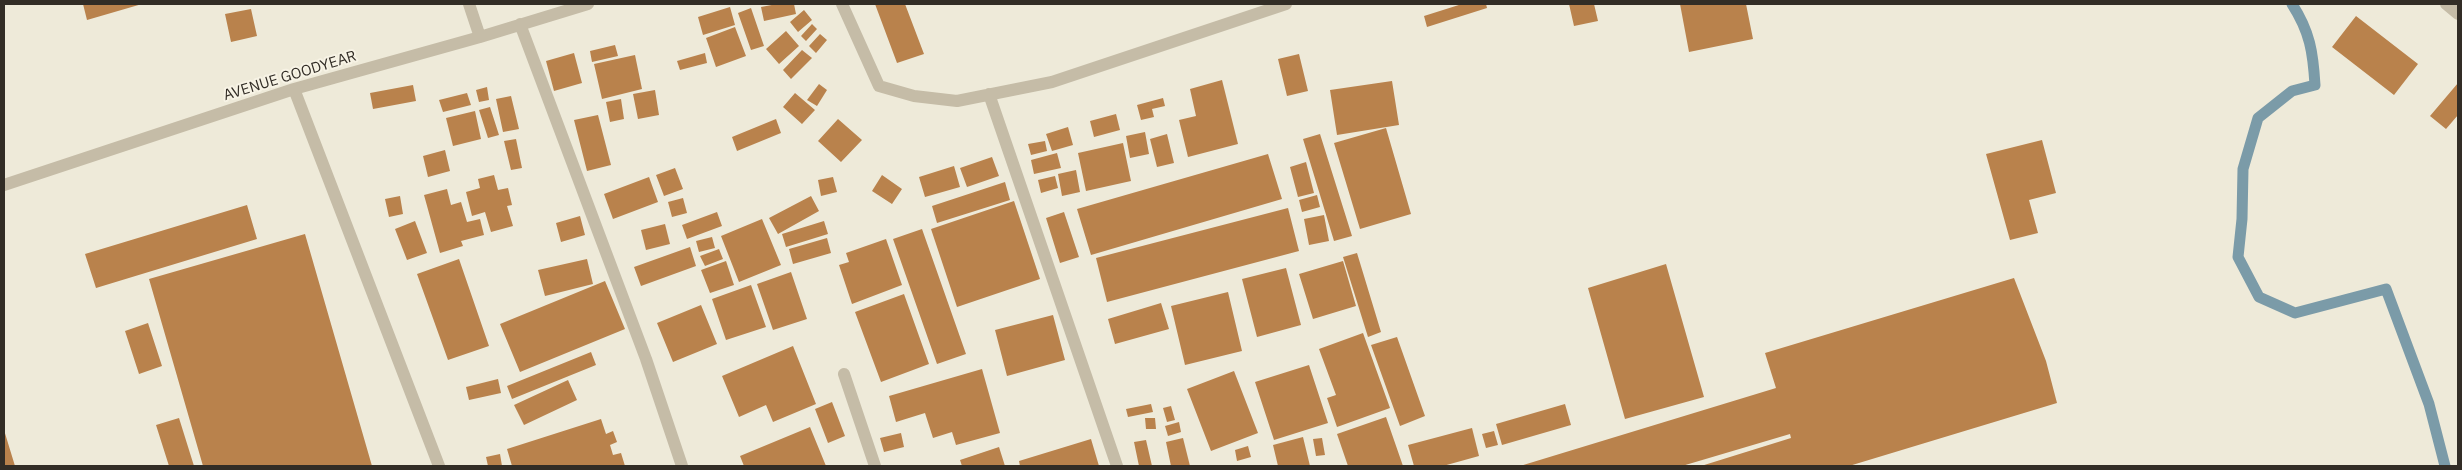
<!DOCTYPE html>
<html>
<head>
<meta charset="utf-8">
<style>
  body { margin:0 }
  #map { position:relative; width:2462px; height:470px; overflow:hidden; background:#eeead9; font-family:"IBM Plex Sans",sans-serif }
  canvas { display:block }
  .frame { position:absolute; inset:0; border:5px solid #322d26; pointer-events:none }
</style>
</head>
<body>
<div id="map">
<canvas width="2462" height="470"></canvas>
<div class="frame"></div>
</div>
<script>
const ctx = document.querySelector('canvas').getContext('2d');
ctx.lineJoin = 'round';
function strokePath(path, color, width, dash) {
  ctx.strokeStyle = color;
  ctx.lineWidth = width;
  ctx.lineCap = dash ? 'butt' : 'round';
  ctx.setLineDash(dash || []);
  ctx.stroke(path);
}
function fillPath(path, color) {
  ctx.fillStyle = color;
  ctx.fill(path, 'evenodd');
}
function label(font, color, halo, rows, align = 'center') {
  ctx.font = font + ' "IBM Plex Sans",sans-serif';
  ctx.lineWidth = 4;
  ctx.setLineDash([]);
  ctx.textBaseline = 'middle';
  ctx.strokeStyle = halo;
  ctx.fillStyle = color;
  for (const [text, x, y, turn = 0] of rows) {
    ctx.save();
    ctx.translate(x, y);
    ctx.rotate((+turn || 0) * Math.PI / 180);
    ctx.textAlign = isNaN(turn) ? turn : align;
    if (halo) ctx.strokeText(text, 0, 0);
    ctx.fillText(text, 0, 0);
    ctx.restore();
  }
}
const stream = new Path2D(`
  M 2292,4 C 2310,32 2313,52 2315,85 L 2292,91 L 2258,118 L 2243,169 L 2242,219 L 2238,257 L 2259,297 L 2295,313 L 2386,289 L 2429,404 L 2445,466`);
const building = new Path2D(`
  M 83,4 L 142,4 L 87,20 Z
  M 777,4 L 794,4 L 796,14 L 764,21 L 761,7 Z
  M 875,4 L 905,4 L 924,54 L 897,63 Z
  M 1462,4 L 1486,4 L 1487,8 L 1427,27 L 1424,16 Z
  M 1569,4 L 1594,4 L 1598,21 L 1574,26 Z
  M 1680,4 L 1746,4 L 1753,39 L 1689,52 Z
  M 730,7 L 735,25 L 703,35 L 698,17 Z
  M 751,8 L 764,46 L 751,50 L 738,13 Z
  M 251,9 L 257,36 L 231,42 L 225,14 Z
  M 804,10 L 812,20 L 798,32 L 790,22 Z
  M 2356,16 L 2418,64 L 2394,95 L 2332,47 Z
  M 812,24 L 817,29 L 806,41 L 801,36 Z
  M 735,27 L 746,56 L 716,67 L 706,38 Z
  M 786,31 L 799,46 L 779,64 L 766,49 Z
  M 820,34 L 827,40 L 816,53 L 809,46 Z
  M 615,45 L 618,56 L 592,62 L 590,51 Z
  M 802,50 L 812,58 L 791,79 L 783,70 Z
  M 574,53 L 582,83 L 554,91 L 546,61 Z
  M 705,53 L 707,63 L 680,70 L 677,61 Z
  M 1299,54 L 1308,91 L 1287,96 L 1278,59 Z
  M 635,55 L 642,89 L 602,99 L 594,64 Z
  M 1222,80 L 1238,144 L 1188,157 L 1179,120 L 1196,116 L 1190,89 Z
  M 1392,81 L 1399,125 L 1337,135 L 1330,90 Z
  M 2458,83 L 2458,115 L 2446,129 L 2430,116 Z
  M 819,84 L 827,90 L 817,106 L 807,100 Z
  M 413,85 L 416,101 L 373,109 L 370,93 Z
  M 487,87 L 489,100 L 479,102 L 476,90 Z
  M 655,90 L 659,115 L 638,119 L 633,94 Z
  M 467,93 L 471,105 L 443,112 L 439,100 Z
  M 795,93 L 815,110 L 802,124 L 783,107 Z
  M 511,96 L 519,129 L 503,132 L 496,99 Z
  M 1163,98 L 1165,106 L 1152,109 L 1154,117 L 1141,120 L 1137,105 Z
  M 621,99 L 624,119 L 610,122 L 606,102 Z
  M 490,107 L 499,135 L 488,138 L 479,110 Z
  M 475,111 L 481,139 L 453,146 L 446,118 Z
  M 1116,114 L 1120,130 L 1094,137 L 1090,121 Z
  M 598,115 L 611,165 L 587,171 L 574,120 Z
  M 776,119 L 781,133 L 737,151 L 732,137 Z
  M 838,119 L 862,140 L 841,162 L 818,141 Z
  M 1068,127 L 1073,145 L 1052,151 L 1046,134 Z
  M 1386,128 L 1411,214 L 1360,229 L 1334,143 Z
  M 1145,132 L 1149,154 L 1130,158 L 1126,136 Z
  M 1167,134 L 1174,163 L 1157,167 L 1150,139 Z
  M 1320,134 L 1352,236 L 1334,241 L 1303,139 Z
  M 516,139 L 522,168 L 511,170 L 504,141 Z
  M 2042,140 L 2056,193 L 2029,200 L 2038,233 L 2010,240 L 1986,154 Z
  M 1045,141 L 1047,151 L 1031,155 L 1028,144 Z
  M 1123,143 L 1131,181 L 1086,191 L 1078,153 Z
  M 445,150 L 450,171 L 428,177 L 423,156 Z
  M 1057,153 L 1061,168 L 1034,174 L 1031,160 Z
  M 1268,154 L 1282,199 L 1091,255 L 1077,209 Z
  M 992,157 L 999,176 L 967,187 L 960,168 Z
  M 1306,162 L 1314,193 L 1298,197 L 1290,167 Z
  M 954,166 L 960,187 L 925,197 L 919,177 Z
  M 675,168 L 683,189 L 664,196 L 656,175 Z
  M 1076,170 L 1080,192 L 1062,196 L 1058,174 Z
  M 494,175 L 498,190 L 508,188 L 512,205 L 507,206 L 513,226 L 491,232 L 485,212 L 472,216 L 466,192 L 480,188 L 478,179 Z
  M 882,175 L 902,189 L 892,204 L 872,191 Z
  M 1055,176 L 1058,188 L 1041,193 L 1038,180 Z
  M 649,177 L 658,202 L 613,219 L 604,194 Z
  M 833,177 L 837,192 L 821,196 L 818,180 Z
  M 1005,182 L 1010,200 L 937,223 L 932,206 Z
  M 447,189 L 451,205 L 461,202 L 467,222 L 480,219 L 484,235 L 461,241 L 463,246 L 440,253 L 424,195 Z
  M 1317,195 L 1320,207 L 1302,212 L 1299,200 Z
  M 400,196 L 403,214 L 389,217 L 385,199 Z
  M 811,196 L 819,211 L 778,234 L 769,218 Z
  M 683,198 L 687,213 L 672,217 L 668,202 Z
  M 1014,201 L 1040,279 L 957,307 L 931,229 Z
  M 247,205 L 257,239 L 96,288 L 85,254 Z
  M 1288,208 L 1299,251 L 1107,302 L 1096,258 Z
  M 717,212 L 722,226 L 687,239 L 682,225 Z
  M 1064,212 L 1079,257 L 1060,263 L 1046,218 Z
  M 1324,215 L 1329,241 L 1309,245 L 1304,219 Z
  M 580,216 L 585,235 L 561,242 L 556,223 Z
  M 762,219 L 781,265 L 739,282 L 721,236 Z
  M 415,221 L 427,253 L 407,260 L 395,229 Z
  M 824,221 L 828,234 L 786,247 L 782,234 Z
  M 665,224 L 670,244 L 646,250 L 641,230 Z
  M 922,229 L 966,354 L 937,364 L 893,239 Z
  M 305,234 L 372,466 L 203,466 L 149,279 Z
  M 712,237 L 715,248 L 699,252 L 696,241 Z
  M 827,238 L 831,253 L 793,264 L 789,249 Z
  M 886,239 L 902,285 L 852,304 L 839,265 L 849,262 L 846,253 Z
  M 690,247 L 696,266 L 641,286 L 634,267 Z
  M 719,249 L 723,259 L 705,266 L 700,256 Z
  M 1357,253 L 1381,332 L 1368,337 L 1343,257 Z
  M 459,259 L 489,346 L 448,360 L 417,274 Z
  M 587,259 L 593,284 L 545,296 L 538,270 Z
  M 726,261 L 734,285 L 710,293 L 701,270 Z
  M 1343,261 L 1356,306 L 1313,319 L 1299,274 Z
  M 1666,264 L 1704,397 L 1625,419 L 1588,288 Z
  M 1286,268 L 1301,325 L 1257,337 L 1242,279 Z
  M 791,272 L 807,319 L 773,330 L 757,284 Z
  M 2014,278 L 2046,361 L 2057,403 L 1849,466 L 1701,466 L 1791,438 L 1790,434 L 1682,466 L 1520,466 L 1776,388 L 1765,353 Z
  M 605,281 L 625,329 L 520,372 L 500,324 Z
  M 751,285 L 766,327 L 726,340 L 712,299 Z
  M 1228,292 L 1242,351 L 1185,365 L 1171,306 Z
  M 904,294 L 929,364 L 881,382 L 855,312 Z
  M 1161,303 L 1169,329 L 1115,344 L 1108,319 Z
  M 701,305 L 717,344 L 673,362 L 657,323 Z
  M 1053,315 L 1065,360 L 1007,376 L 995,330 Z
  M 148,323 L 162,366 L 139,374 L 125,331 Z
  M 1363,333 L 1390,408 L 1337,427 L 1327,398 L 1336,395 L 1319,349 Z
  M 1397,337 L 1425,416 L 1400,426 L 1371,345 Z
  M 793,346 L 816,404 L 773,422 L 766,405 L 739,417 L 722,376 Z
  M 591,352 L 596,365 L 512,399 L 507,386 Z
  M 1309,365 L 1328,423 L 1274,440 L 1255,382 Z
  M 982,369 L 1000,433 L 956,445 L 952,432 L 933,438 L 925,413 L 896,422 L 889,396 Z
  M 1234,371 L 1258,433 L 1211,451 L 1187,389 Z
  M 498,379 L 501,393 L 469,400 L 466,387 Z
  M 568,380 L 577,400 L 524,425 L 514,405 Z
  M 832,402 L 845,436 L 828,443 L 815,409 Z
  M 1151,404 L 1153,412 L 1128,417 L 1126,409 Z
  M 1565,404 L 1571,425 L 1502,445 L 1496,424 Z
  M 1171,406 L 1175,420 L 1167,422 L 1163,408 Z
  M 1386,417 L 1403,466 L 1348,466 L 1337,434 Z
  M 179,418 L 194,466 L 169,466 L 156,425 Z
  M 1145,418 L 1155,418 L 1156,429 L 1146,429 Z
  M 601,419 L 606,434 L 613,431 L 617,442 L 610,445 L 613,455 L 621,453 L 625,466 L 512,466 L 507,449 Z
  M 1179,422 L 1181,432 L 1168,436 L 1165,426 Z
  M 810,427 L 826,466 L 744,466 L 740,456 Z
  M 1472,428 L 1479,456 L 1443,466 L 1414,466 L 1408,445 Z
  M 4,430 L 15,466 L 4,466 Z
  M 1494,431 L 1498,445 L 1486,448 L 1482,434 Z
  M 901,433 L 904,447 L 884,452 L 880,438 Z
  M 1303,437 L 1310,466 L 1278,466 L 1273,445 Z
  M 1183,438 L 1190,466 L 1171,466 L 1166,442 Z
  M 1322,438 L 1325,455 L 1316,456 L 1313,439 Z
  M 1091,439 L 1099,466 L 1020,466 L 1019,461 Z
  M 1146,440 L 1152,466 L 1139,466 L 1134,442 Z
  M 1248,446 L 1251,457 L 1237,461 L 1235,450 Z
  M 999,447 L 1005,466 L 962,466 L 960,460 Z
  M 500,454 L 502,466 L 488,466 L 486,457 Z`);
const minor = new Path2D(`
  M 469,4 L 480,37
  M 842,4 L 879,86 L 914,96 L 957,101 L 1052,82 L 1286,4
  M 2446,4 L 2458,14
  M 520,24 L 646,359 L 682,466
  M 294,89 L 439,466
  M 989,94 L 1117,466
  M 4,185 L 294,89 L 480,37 L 588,4
  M 844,374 L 875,466`);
const streetNames = [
  ["AVENUE GOODYEAR",290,76,-17]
];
strokePath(stream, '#7b9ba8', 11);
fillPath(building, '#b9824c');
strokePath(minor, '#c5bca7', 12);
label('15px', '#322d26', '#f7f3e5', streetNames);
</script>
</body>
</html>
